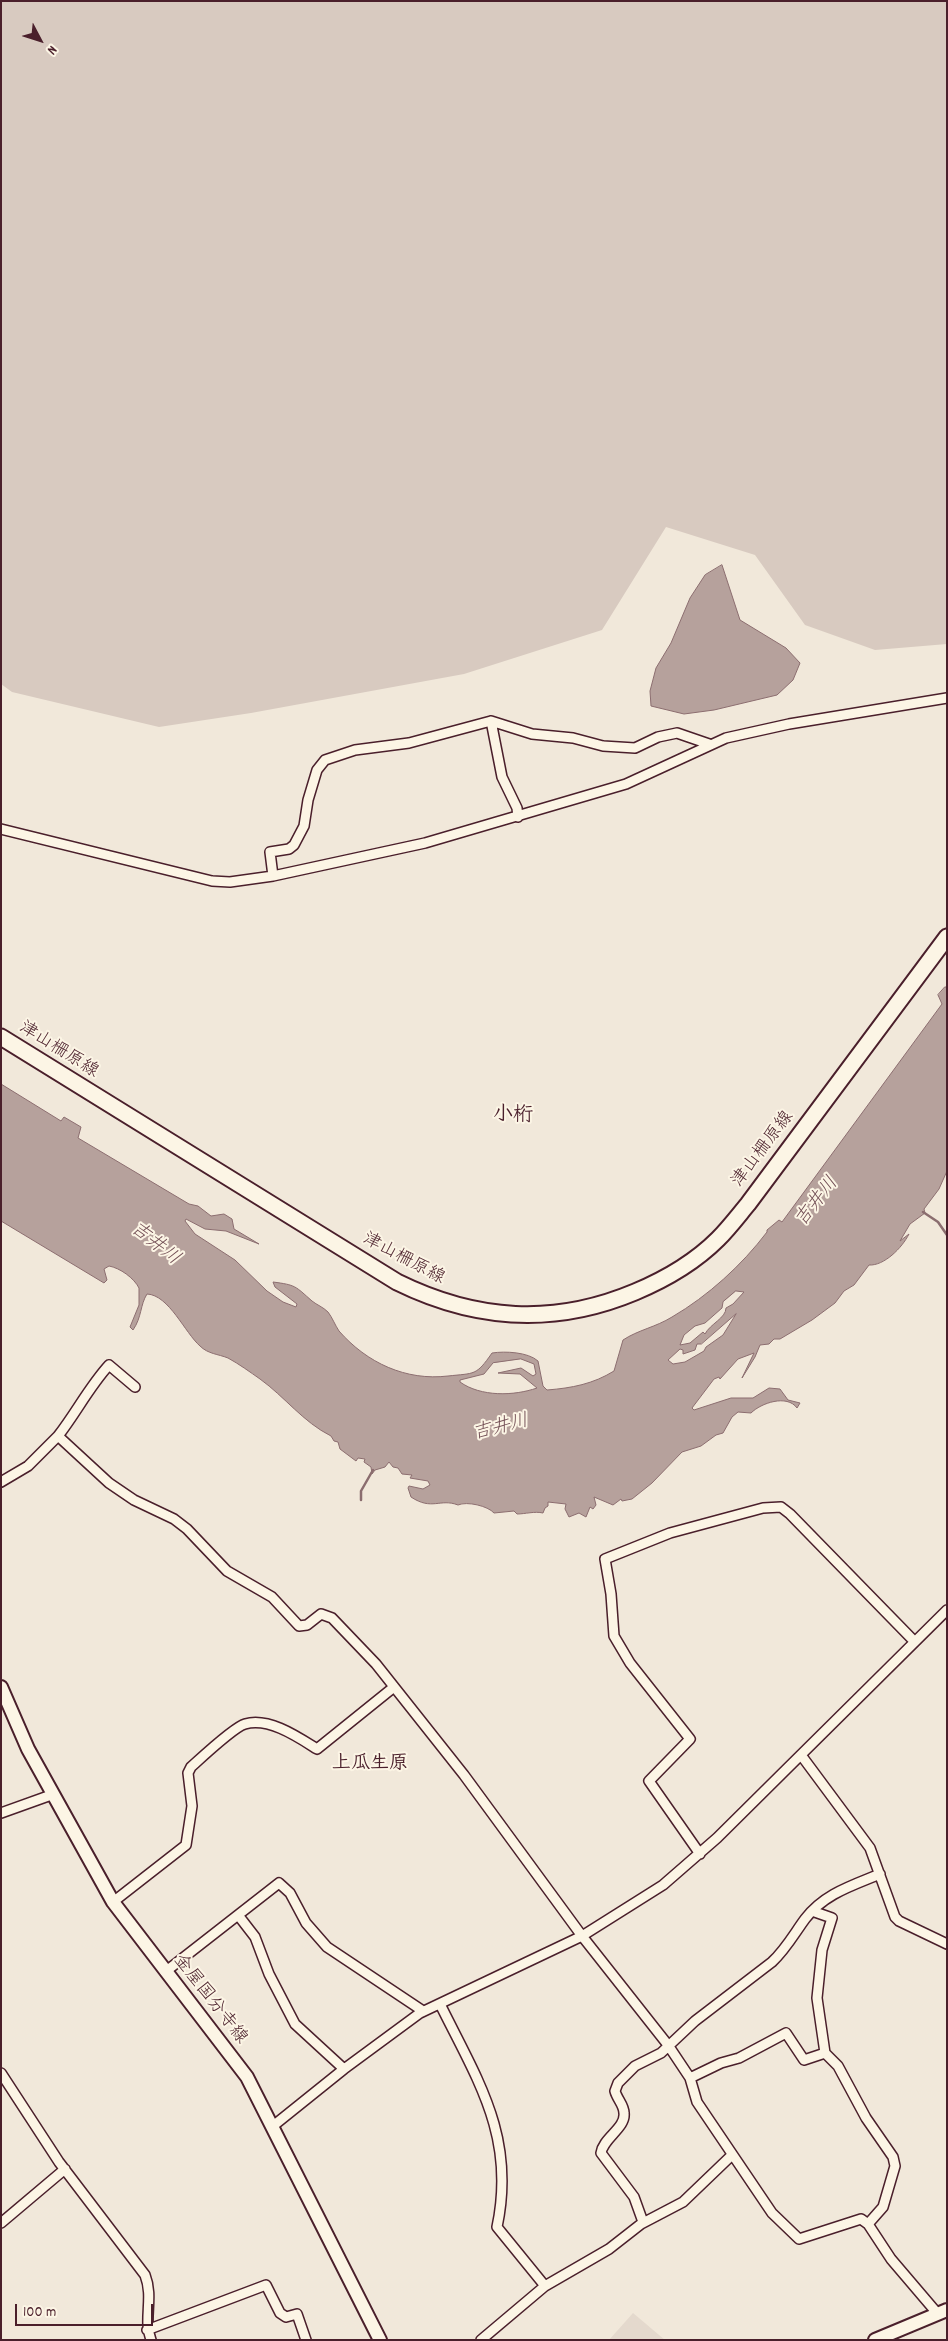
<!DOCTYPE html>
<html>
<head>
<meta charset="utf-8">
<style>
  body { margin:0 }
  #map { position:relative; width:948px; height:2341px; overflow:hidden; background:#f1e8da; font-family:Dekko,sans-serif }
  canvas { display:block }
  .frame { position:absolute; inset:0; border:2px solid #4a1f2b; pointer-events:none }
  .north { position:absolute; left:15px; top:15px; width:50px; height:50px; -webkit-text-stroke:4px #fcf5e5; paint-order:stroke; rotate:130deg; font-size:14px; font-weight:700; line-height:20px; text-align:center; color:#4a1f2b }
  .north::after { content:''; display:block; margin:auto; width:18px; height:22px; background:#4a1f2b; clip-path:polygon(50% 0,100% 100%,50% 72%,0 100%) }
  .scale { position:absolute; left:15px; top:2304px; width:138px; height:22px; box-sizing:border-box; border:2px solid #4a1f2b; border-top:0; padding-left:6px; font-size:15px; line-height:18px; white-space:nowrap; color:#4a1f2b; -webkit-text-stroke:4px #fcf5e5; paint-order:stroke }
</style>
</head>
<body>
<div id="map">
<canvas width="948" height="2341"></canvas>
<div class="frame"></div>
<div class="north">N</div>
<div class="scale">100 m</div>
</div>
<script>
const ctx = document.querySelector('canvas').getContext('2d');
ctx.lineJoin = 'round';
function fillPath(path, color) {
  ctx.fillStyle = color;
  ctx.fill(path, 'evenodd');
}
function strokePath(path, color, width, dash) {
  ctx.strokeStyle = color;
  ctx.lineWidth = width;
  ctx.lineCap = dash ? 'butt' : 'round';
  ctx.setLineDash(dash || []);
  ctx.stroke(path);
}
function label(font, color, halo, rows, align = 'center') {
  ctx.font = font + ' Dekko,"Klee One",sans-serif';
  ctx.lineWidth = 4;
  ctx.setLineDash([]);
  ctx.textBaseline = 'middle';
  ctx.strokeStyle = halo;
  ctx.fillStyle = color;
  for (const [text, x, y, turn = 0] of rows) {
    ctx.save();
    ctx.translate(x, y);
    ctx.rotate((+turn || 0) * Math.PI / 180);
    ctx.textAlign = isNaN(turn) ? turn : align;
    if (halo) ctx.strokeText(text, 0, 0);
    ctx.fillText(text, 0, 0);
    ctx.restore();
  }
}
const built = new Path2D(`
  M 633,2313 L 665,2340 L 609,2340 Z`);
const green = new Path2D(`
  M 1,1 L 947,1 L 947,644 L 875,650 L 805,625 L 755,555 L 666,527 L 602,630 L 464,674 L 251,713 L 159,727 L 12,692 L 1,684 Z`);
const water = new Path2D(`
  M 722,565 L 740,620 L 786,648 L 800,663 L 793,680 L 777,695 L 714,710 L 684,714 L 651,706 L 650,691 L 656,668 L 671,643 L 690,598 L 705,575 Z
  M 945,987 L 947,987 L 947,1171 L 939,1189 L 924,1209 L 925,1213 L 910,1224 L 900,1241 L 909,1234 C 902,1248 884,1266 869,1265 L 854,1285 L 844,1291 L 835,1303 L 812,1320 L 780,1339 L 774,1339 L 769,1344 L 760,1345 L 755,1357 L 742,1378 L 754,1353 L 738,1359 L 720,1379 L 719,1377 L 714,1379 L 692,1408 L 694,1410 L 731,1398 L 753,1398 L 769,1388 L 780,1389 L 788,1400 L 800,1403 L 797,1408 C 787,1394 761,1403 751,1413 L 738,1412 L 732,1417 L 723,1433 L 716,1435 L 701,1446 L 682,1452 L 652,1483 L 632,1499 L 622,1501 L 621,1499 L 613,1505 L 594,1497 L 596,1505 L 593,1509 L 590,1507 L 586,1517 L 579,1513 L 569,1517 L 565,1509 L 566,1504 L 548,1502 L 548,1506 L 545,1508 L 543,1513 C 535,1511 525,1514 517,1514 L 514,1511 L 494,1513 C 488,1506 467,1501 458,1505 C 440,1498 432,1511 411,1497 L 408,1488 L 409,1486 L 423,1489 L 430,1485 L 428,1481 L 410,1478 L 412,1475 L 402,1474 L 398,1468 L 393,1467 L 389,1462 L 385,1467 L 375,1470 L 372,1474 L 371,1467 L 364,1462 L 365,1459 L 358,1458 L 356,1461 L 340,1449 L 338,1442 L 334,1441 L 331,1436 C 303,1422 285,1397 260,1379 C 250,1372 239,1364 228,1358 C 218,1354 208,1354 200,1346 C 185,1333 169,1295 147,1294 C 140,1305 142,1317 133,1330 L 130,1327 L 139,1305 L 139,1288 C 134,1278 120,1268 109,1266 L 104,1269 L 107,1280 L 104,1283 L 1,1221 L 1,1084 L 61,1121 L 64,1117 L 81,1127 L 78,1138 L 189,1204 L 198,1206 L 211,1216 L 224,1214 L 232,1219 L 234,1229 L 259,1244 L 226,1231 L 205,1229 L 186,1219 L 185,1221 L 195,1234 L 235,1260 L 267,1291 L 283,1302 L 296,1307 L 297,1304 L 275,1287 L 273,1282 C 296,1285 295,1286 312,1301 C 317,1305 323,1307 328,1312 C 332,1317 335,1325 339,1331 C 367,1363 406,1381 448,1376 C 475,1373 476,1376 492,1353 C 505,1351 528,1352 538,1361 L 543,1386 L 547,1390 C 572,1388 593,1384 614,1371 L 623,1340 C 638,1330 656,1327 672,1317 C 708,1296 742,1265 767,1232 L 767,1230 L 779,1220 L 782,1222 L 942,1004 L 938,995 ZM 736,1291 L 744,1292 L 733,1304 L 726,1308 C 726,1318 710,1324 705,1334 L 703,1332 L 690,1343 L 680,1345 L 684,1335 L 695,1326 L 705,1323 L 722,1308 L 723,1302 ZM 736,1314 L 723,1335 L 706,1347 L 704,1351 L 685,1362 L 673,1364 L 668,1360 L 680,1349 L 683,1350 L 683,1354 L 695,1350 L 697,1344 L 701,1344 ZM 521,1359 L 534,1364 L 536,1374 L 533,1376 L 521,1368 L 498,1373 L 520,1374 L 537,1388 C 514,1396 481,1397 460,1382 L 460,1380 L 484,1374 L 493,1363 Z`);
const stream = new Path2D(`
  M 923,1212 L 938,1222 L 947,1235
  M 361,1500 L 361,1491 L 373,1470`);
const street = new Path2D(`
  M 491,721 L 502,777 L 517,808 L 518,817
  M 1,829 L 212,881 L 230,882 L 273,876 L 425,843 L 626,784 L 726,738 L 789,724 L 947,698
  M 273,876 L 270,852 L 289,849 L 294,845 L 304,826 L 308,800 L 317,770 L 325,760 L 355,750 L 409,743 L 491,721 L 532,734 L 573,738 L 603,746 L 635,748 L 658,737 L 677,733 L 709,744
  M 58,1436 C 76,1413 89,1387 109,1365 L 135,1387
  M 1,1482 L 28,1466 L 58,1436 L 109,1483 L 134,1500 L 174,1519 L 187,1529 L 227,1571 L 272,1597 L 299,1626 L 307,1625 L 321,1614 L 332,1618 L 376,1664 L 464,1775 L 582,1936 L 668,2045 L 690,2078 L 697,2102 L 772,2213 L 799,2239 L 861,2219 L 868,2224 L 891,2259 L 937,2313
  M 801,1755 L 870,1848 L 895,1917 L 899,1921 L 947,1944
  M 1,1813 L 54,1794
  M 700,1854 L 649,1781 L 690,1739 L 630,1663 L 614,1636 L 611,1594 L 605,1559 L 670,1533 L 763,1508 L 781,1507 L 790,1514 L 914,1641
  M 113,1902 L 186,1845 L 192,1806 L 188,1773 L 191,1767 C 201,1758 234,1727 245,1724 C 269,1717 298,1737 317,1749 L 394,1687
  M 812,1911 L 832,1918 L 822,1950 L 817,1998 L 825,2053 L 838,2066 L 866,2118 L 893,2157 L 895,2166 L 883,2207 L 868,2224
  M 238,1915 L 255,1937 L 269,1974 L 295,2024 L 344,2069
  M 165,1972 L 279,1883 L 290,1893 L 306,1923 L 327,1947 L 423,2011
  M 440,2004 C 478,2081 516,2137 497,2227 L 545,2286
  M 1,2073 L 59,2162 L 145,2275 C 154,2298 143,2319 151,2340
  M 690,2078 L 721,2063 L 739,2058 L 786,2033 L 804,2060 L 825,2053
  M 273,2126 L 344,2069 L 420,2013 L 582,1936 L 663,1885 L 717,1838 L 947,1610
  M 643,2222 L 634,2197 L 601,2153 C 603,2138 626,2128 624,2113 C 624,2105 617,2099 615,2091 L 618,2083 L 635,2066 L 661,2053 L 695,2021 L 772,1962 C 786,1949 794,1934 805,1919 C 824,1894 851,1886 880,1874
  M 1,2223 L 65,2169
  M 147,2330 L 266,2285 L 280,2313 L 286,2317 L 297,2314 L 306,2340
  M 481,2340 L 545,2286 L 609,2249 L 641,2224 L 683,2202 L 732,2155`);
const secondary = new Path2D(`
  M 1,1687 L 28,1749 L 113,1902 L 247,2077 L 380,2340
  M 875,2340 L 947,2310`);
const primary = new Path2D(`
  M 1,1037 L 397,1282 C 476,1321 554,1326 635,1292 C 666,1279 695,1262 718,1239 C 729,1228 738,1216 748,1204 L 947,937`);
const streetNames = [
  ["津山柵原線",58,1051,32],
  ["津山柵原線",764,1150,-53],
  ["津山柵原線",403,1260,28],
  ["金屋国分寺線",209,2000,52]
];
const waterNames = [
  ["吉井川",818,1203,-52],
  ["吉井川",154,1245,38],
  ["吉井川",501,1429,-14]
];
const neighbourhoodNames = [
  ["上瓜生原",370,1765]
];
const quarterNames = [
  ["小桁",513,1117]
];
fillPath(built, '#e4d9cd');
fillPath(green, '#d8cac0');
fillPath(water, '#b6a19c');
strokePath(water, '#8b6d6f', 1);
strokePath(stream, '#8b6d6f', 2.5);
strokePath(street, '#4a1f2b', 12);
strokePath(secondary, '#4a1f2b', 16);
strokePath(primary, '#4a1f2b', 19);
strokePath(street, '#fcf5e5', 9);
strokePath(secondary, '#fcf5e5', 12);
strokePath(primary, '#fcf5e5', 15);
label('18px', '#4a1f2b', '#fcf5e5', streetNames);
label('italic 19px', '#704c53', '#fcf5e5', waterNames);
label('bold 19px', '#4a1f2b', '#fcf5e5', neighbourhoodNames);
label('bold 20px', '#4a1f2b', '#fcf5e5', quarterNames);
</script>
</body>
</html>
